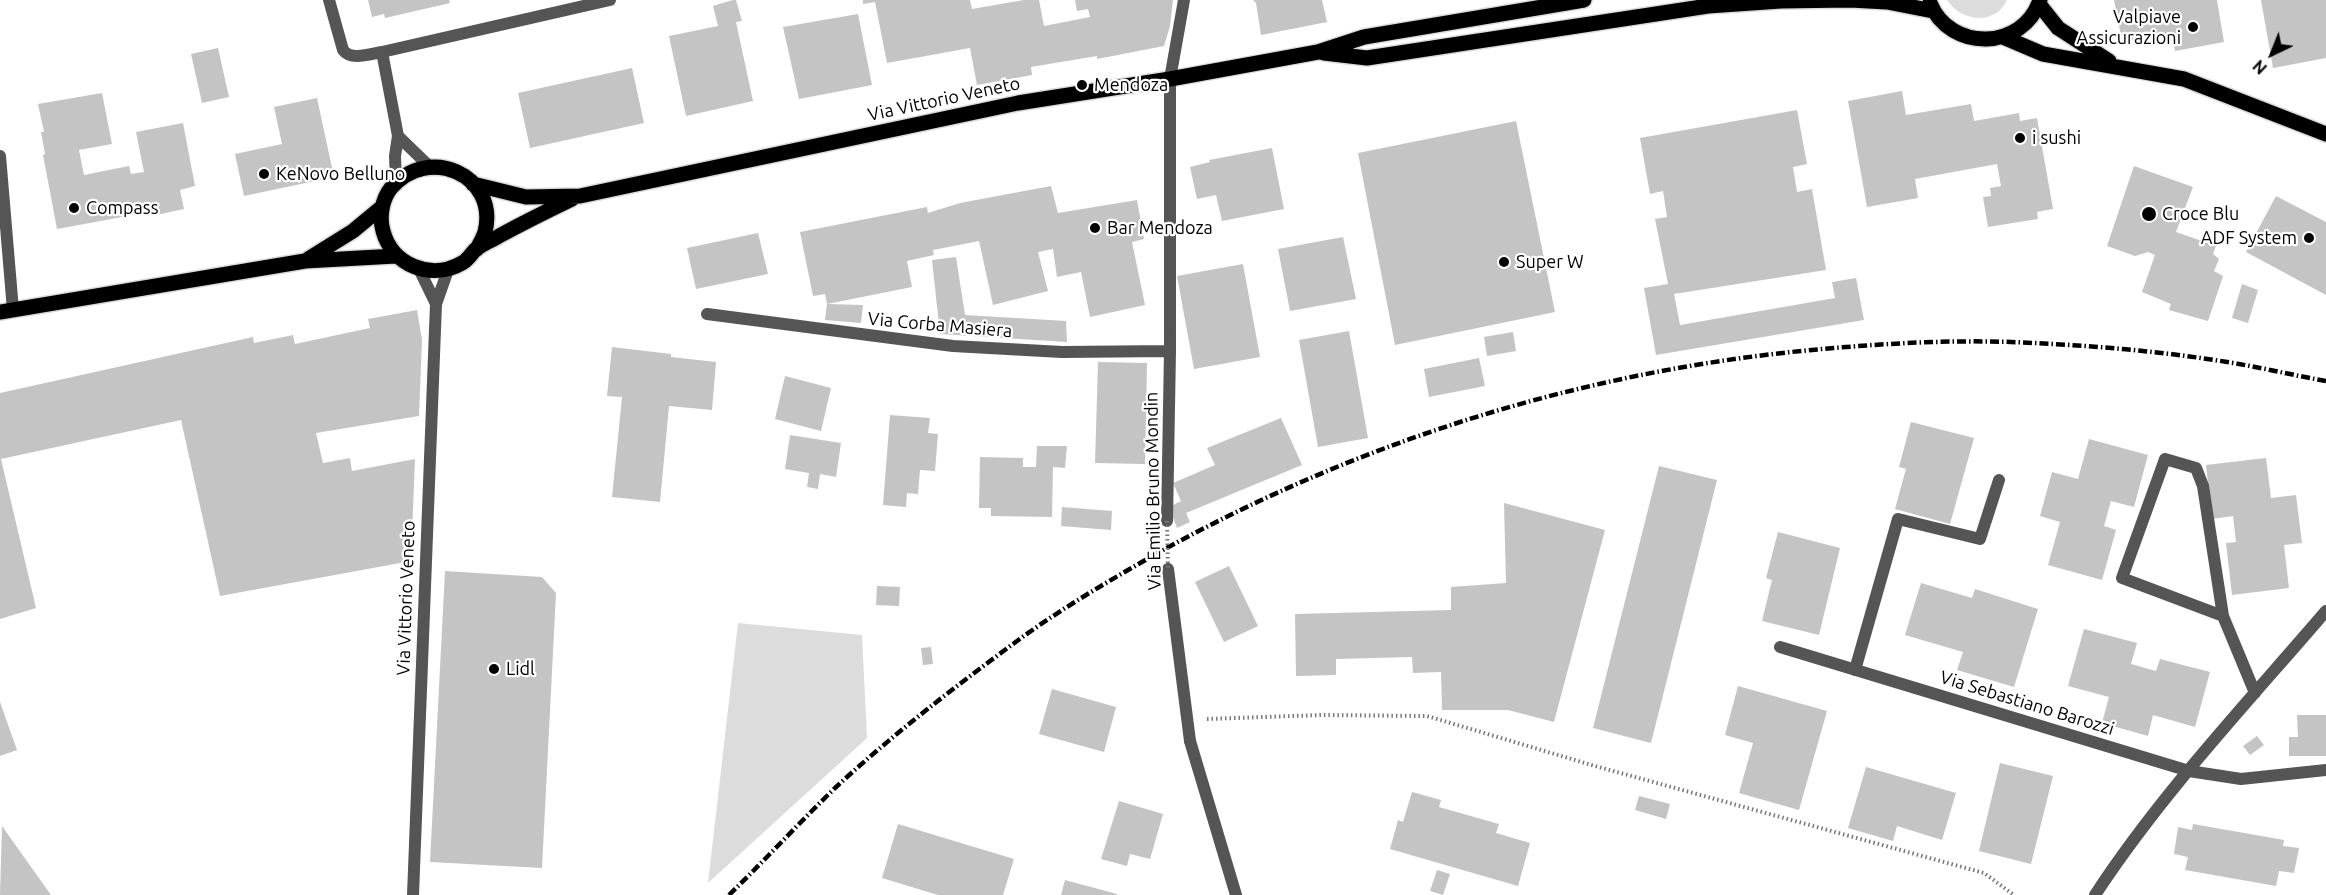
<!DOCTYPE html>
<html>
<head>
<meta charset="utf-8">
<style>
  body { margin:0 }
  #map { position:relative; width:2326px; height:895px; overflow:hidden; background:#fff; font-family:Ubuntu,sans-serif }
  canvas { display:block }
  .north { position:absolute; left:2242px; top:24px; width:60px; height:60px; -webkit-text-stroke:4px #fff; paint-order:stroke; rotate:223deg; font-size:16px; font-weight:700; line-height:24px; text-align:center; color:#000 }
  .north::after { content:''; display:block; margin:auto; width:21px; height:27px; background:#000; clip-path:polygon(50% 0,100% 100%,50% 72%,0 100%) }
</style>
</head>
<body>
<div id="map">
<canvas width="2326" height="895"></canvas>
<div class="north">N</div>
</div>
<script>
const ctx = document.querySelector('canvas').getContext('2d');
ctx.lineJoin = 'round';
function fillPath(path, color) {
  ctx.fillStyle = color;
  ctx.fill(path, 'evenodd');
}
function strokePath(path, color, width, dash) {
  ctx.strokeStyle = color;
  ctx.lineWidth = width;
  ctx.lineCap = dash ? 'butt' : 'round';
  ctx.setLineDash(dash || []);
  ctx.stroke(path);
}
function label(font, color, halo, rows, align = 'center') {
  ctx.font = font + ' Ubuntu,sans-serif';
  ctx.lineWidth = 4.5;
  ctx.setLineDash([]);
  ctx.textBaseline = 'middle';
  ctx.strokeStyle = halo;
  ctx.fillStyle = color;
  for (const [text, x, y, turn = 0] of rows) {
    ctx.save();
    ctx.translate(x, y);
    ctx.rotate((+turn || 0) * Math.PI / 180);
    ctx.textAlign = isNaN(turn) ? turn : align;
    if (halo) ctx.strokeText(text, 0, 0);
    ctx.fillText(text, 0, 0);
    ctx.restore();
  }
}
const green = new Path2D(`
  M 1947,0 L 2007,0 C 1995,26 1961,22 1947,0 Z
  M 738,623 L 862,635 L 867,738 L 708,883 Z`);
const building = new Path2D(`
  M 368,0 L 449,0 L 450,3 L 385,18 L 384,14 L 372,17 Z
  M 733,0 L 736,0 L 742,21 L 736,22 L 753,101 L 686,116 L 669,36 L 718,26 L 713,6 Z
  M 863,0 L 970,0 L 972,9 L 1024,0 L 1039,0 L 1044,26 L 1090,17 L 1088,9 L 1077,11 L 1075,0 L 1173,0 L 1170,26 L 1164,46 L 1097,59 L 1097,56 L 1031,67 L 1032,75 L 977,85 L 970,48 L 887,63 L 875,2 L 863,4 Z
  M 1253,0 L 1322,0 L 1327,22 L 1261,35 L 1256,3 Z
  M 2114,0 L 2217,0 L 2224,42 L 2175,51 L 2172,34 L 2132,41 L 2131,34 L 2121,36 Z
  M 2261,0 L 2326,0 L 2326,58 L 2273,68 Z
  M 858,14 L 872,85 L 799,99 L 783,27 Z
  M 218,48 L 229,97 L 202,103 L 191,54 Z
  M 632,68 L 644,123 L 530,148 L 518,93 Z
  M 1902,91 L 1906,115 L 1971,104 L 1974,121 L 2019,113 L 2020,121 L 2037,118 L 2053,209 L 2037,212 L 2038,219 L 1988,227 L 1983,197 L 1991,196 L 1990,188 L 2001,186 L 1997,164 L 1915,179 L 1918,198 L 1867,207 L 1848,101 Z
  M 102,93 L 112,144 L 79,150 L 84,175 L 129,166 L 131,174 L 144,172 L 136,132 L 183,123 L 195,186 L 180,190 L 184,209 L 156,215 L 155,211 L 57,229 L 43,155 L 45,154 L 41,132 L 44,132 L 38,104 Z
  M 317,98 L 334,177 L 244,196 L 235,154 L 282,144 L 274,107 Z
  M 1797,110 L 1807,164 L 1793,167 L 1797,192 L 1812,189 L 1826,270 L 1674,294 L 1680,325 L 1835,298 L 1832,282 L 1856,278 L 1864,320 L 1656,355 L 1644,288 L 1668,284 L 1655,219 L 1667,217 L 1663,191 L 1650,194 L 1640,138 Z
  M 1516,121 L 1555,312 L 1395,345 L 1358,153 Z
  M 1272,148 L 1284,209 L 1222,221 L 1216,195 L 1197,199 L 1190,167 L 1210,162 L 1209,160 Z
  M 2134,166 L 2193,187 L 2176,232 L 2216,246 L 2213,254 L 2219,259 L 2214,271 L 2223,276 L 2208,321 L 2169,310 L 2171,304 L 2142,292 L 2155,255 L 2148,252 L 2135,256 L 2107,246 Z
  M 1051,186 L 1058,213 L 1137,200 L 1144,239 L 1132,242 L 1145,305 L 1090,317 L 1081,272 L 1057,277 L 1053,249 L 1038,252 L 1048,291 L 993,305 L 979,241 L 933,250 L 934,255 L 907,261 L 912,287 L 827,304 L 863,305 L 861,323 L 825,320 L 827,304 L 825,294 L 813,296 L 800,232 L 927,207 L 928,213 L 960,203 Z
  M 2276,196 L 2326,222 L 2326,295 L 2246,252 Z
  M 758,233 L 768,274 L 696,289 L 687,248 Z
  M 1343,237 L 1356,299 L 1290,311 L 1278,249 Z
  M 956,257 L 965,315 L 1066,321 L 1067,342 L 940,334 L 932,260 Z
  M 1243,264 L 1260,357 L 1194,369 L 1177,276 Z
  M 2242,284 L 2258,290 L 2248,323 L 2232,318 Z
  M 417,310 L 422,340 L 419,416 L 316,433 L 323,463 L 350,458 L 352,471 L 415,459 L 411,561 L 220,596 L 181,420 L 1,459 L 36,608 L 0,619 L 0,393 L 253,337 L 254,343 L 293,335 L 295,344 L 370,328 L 368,319 Z
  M 1349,331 L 1368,438 L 1318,447 L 1299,340 Z
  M 1513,332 L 1516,351 L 1487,356 L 1484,337 Z
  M 612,347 L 671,354 L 671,357 L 716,362 L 712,410 L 669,406 L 660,502 L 612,497 L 622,397 L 607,396 Z
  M 1479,358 L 1485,386 L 1429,397 L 1424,369 Z
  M 1098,362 L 1147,363 L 1145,464 L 1095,463 Z
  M 785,376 L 831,388 L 821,431 L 775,419 Z
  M 890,415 L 930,418 L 928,433 L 938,434 L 935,471 L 920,470 L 918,494 L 907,493 L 906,507 L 883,505 Z
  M 1281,418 L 1302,465 L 1186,513 L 1190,522 L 1177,528 L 1169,507 L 1181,501 L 1173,483 L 1215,465 L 1207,448 Z
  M 1911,422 L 1974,438 L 1950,524 L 1895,509 L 1906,469 L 1899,467 Z
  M 790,435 L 841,443 L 836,477 L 820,474 L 818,489 L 807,487 L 809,473 L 785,469 Z
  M 2089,439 L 2148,455 L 2134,507 L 2111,501 L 2104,526 L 2116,530 L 2102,580 L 2048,565 L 2060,522 L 2040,516 L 2052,472 L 2078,479 Z
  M 1037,446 L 1067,446 L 1065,468 L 1053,467 L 1052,517 L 991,516 L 991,508 L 979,508 L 980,457 L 1023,458 L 1023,467 L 1036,467 Z
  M 2266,458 L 2271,498 L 2296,495 L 2302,543 L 2284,545 L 2289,588 L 2232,595 L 2226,543 L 2236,542 L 2233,516 L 2212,519 L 2206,465 Z
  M 1659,466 L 1717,480 L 1651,743 L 1593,728 Z
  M 1504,503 L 1605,530 L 1554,722 L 1508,710 L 1442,710 L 1441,672 L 1413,673 L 1412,657 L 1336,659 L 1336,675 L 1296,676 L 1295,614 L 1451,610 L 1451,587 L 1506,583 Z
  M 1062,507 L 1112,511 L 1111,530 L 1061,526 Z
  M 1778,532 L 1840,548 L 1819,635 L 1762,621 L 1772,580 L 1766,578 Z
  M 1229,566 L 1258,626 L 1224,642 L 1195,582 Z
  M 445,571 L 542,577 L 556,593 L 542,868 L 430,862 Z
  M 1921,583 L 1972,598 L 1975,589 L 2038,609 L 2014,687 L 1957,670 L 1963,652 L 1905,635 Z
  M 877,586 L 900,587 L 899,606 L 876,605 Z
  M 2084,629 L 2137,643 L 2131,664 L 2156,671 L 2160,659 L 2210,672 L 2195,727 L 2153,715 L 2148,736 L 2102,723 L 2109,697 L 2068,686 Z
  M 931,647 L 933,664 L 923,665 L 921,648 Z
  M 1738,686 L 1827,711 L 1799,810 L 1739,793 L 1753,743 L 1725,735 Z
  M 1052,689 L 1116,707 L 1104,752 L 1039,734 Z
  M 0,702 L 17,750 L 0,756 Z
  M 2297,715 L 2326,715 L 2326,756 L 2289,756 L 2289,737 L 2298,737 Z
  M 2257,736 L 2264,745 L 2250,755 L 2243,746 Z
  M 2000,763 L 2053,776 L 2031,864 L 1979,851 Z
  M 1866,767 L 1956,793 L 1942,840 L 1897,826 L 1893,841 L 1848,828 Z
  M 1412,792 L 1441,800 L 1439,807 L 1499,824 L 1496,833 L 1530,843 L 1518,886 L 1390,849 L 1398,820 L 1403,822 Z
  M 1639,796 L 1670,804 L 1666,819 L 1635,810 Z
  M 1119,801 L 1163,814 L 1150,859 L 1130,854 L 1127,866 L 1101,859 Z
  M 898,824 L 1014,859 L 1003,895 L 938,895 L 882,878 Z
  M 2193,824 L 2284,840 L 2283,846 L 2299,848 L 2294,873 L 2279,871 L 2276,886 L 2185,870 L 2188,857 L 2174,854 L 2178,827 L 2192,830 Z
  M 2,826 L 51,895 L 0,895 Z
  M 1437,870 L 1450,874 L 1443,895 L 1430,891 Z
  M 1065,880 L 1117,894 L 1117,895 L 1061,895 Z`);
const path = new Path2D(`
  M 1207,719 L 1321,715 L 1427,716 L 1595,766 L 1984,873 L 2014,895`);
const lane = new Path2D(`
  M 419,269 L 436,304
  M 436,304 L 448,270
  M 1168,569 L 1190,741`);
const street = new Path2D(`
  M 329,0 L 343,50 C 351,61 370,54 382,52 L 398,136 L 395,156 L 396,183
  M 382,52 L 610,0
  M 398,136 L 429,166
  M 0,156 L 13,310
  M 707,314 L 953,346 L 1062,352 L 1170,351
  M 1167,521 L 1170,351 L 1170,79 L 1184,0
  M 2223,616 L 2122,578 L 2165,459 L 2196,468 L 2203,486 L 2223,616 L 2255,693
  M 1780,647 L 2189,771 L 2241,779 L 2326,770
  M 1855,670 L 1898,519 L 1980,539 L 1999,480
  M 1190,741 L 1236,895
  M 413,895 L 436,304
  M 2095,895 C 2161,794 2248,702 2326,611`);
const primary = new Path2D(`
  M 1930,3 C 1950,52 2023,51 2040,0
  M 2039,4 L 2058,28 L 2109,61
  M 2003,37 L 2043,54 L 2184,79 L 2326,134
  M 1324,53 L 1367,58 L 1708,6 L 1781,1 L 1850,0 L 1887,2 L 1933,11
  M 473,184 L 526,197 L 580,196 L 1018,103 L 1170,79 L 1318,52 L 1364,37 L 1584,0
  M 477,249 C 480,243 483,238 485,232 C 499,175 428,144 391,188 C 382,199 379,217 383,231 C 392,265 431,281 462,263 C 468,260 471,254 475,250 C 482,244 491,241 499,236 C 523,223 547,211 572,199
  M 308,259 L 353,231 L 382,207
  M 0,312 L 305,261 L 396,256`);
const rail = new Path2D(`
  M 729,895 C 765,860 799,823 835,788 C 891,736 952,689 1013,644 C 1060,609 1112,579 1163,550 C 1371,436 1598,367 1834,348 C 1893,343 1952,340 2011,342 C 2087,345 2164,351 2239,364 C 2268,369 2297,376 2326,381`);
const pathBridge = new Path2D(`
  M 1167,521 L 1168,569`);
const markers = [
  [2193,27,6,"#000"],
  [1082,85,6,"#000"],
  [2020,138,6,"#000"],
  [264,174,6,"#000"],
  [74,208,6,"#000"],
  [2149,214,8,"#000"],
  [1095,228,6,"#000"],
  [2309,238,6,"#000"],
  [1504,262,6,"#000"],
  [494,669,6,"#000"]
];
const poiNames = [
  ["Valpiave",2181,17,"right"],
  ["Assicurazioni",2181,38,"right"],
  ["Mendoza",1094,85],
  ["i sushi",2032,138],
  ["KeNovo Belluno",276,174],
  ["Compass",86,208],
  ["Croce Blu",2162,214],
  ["Bar Mendoza",1107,228],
  ["ADF System",2297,238,"right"],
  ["Super W",1516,262],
  ["Lidl",506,669]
];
const streetNames = [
  ["Via Vittorio Veneto",944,99,-12],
  ["Via Corba Masiera",940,325,5],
  ["Via Emilio Bruno Mondin",1153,491,-91],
  ["Via Vittorio Veneto",406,598,-88],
  ["Via Sebastiano Barozzi",2027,703,17]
];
fillPath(green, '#dcdcdc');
fillPath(building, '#c4c4c4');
strokePath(primary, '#dbdbdb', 18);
strokePath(path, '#777', 4, [1.5, 3]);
strokePath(lane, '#555', 12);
strokePath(street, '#555', 12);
strokePath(primary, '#000', 15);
strokePath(rail, '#000', 4.5, [9, 3, 1.5, 3]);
strokePath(pathBridge, '#777', 4, [1.5, 3]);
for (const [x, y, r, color] of markers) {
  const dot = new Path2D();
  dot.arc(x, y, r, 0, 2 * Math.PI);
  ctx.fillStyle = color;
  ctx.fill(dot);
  strokePath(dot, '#fff', 2);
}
label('18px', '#000', '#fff', poiNames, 'left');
label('18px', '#000', '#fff', streetNames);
</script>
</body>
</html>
